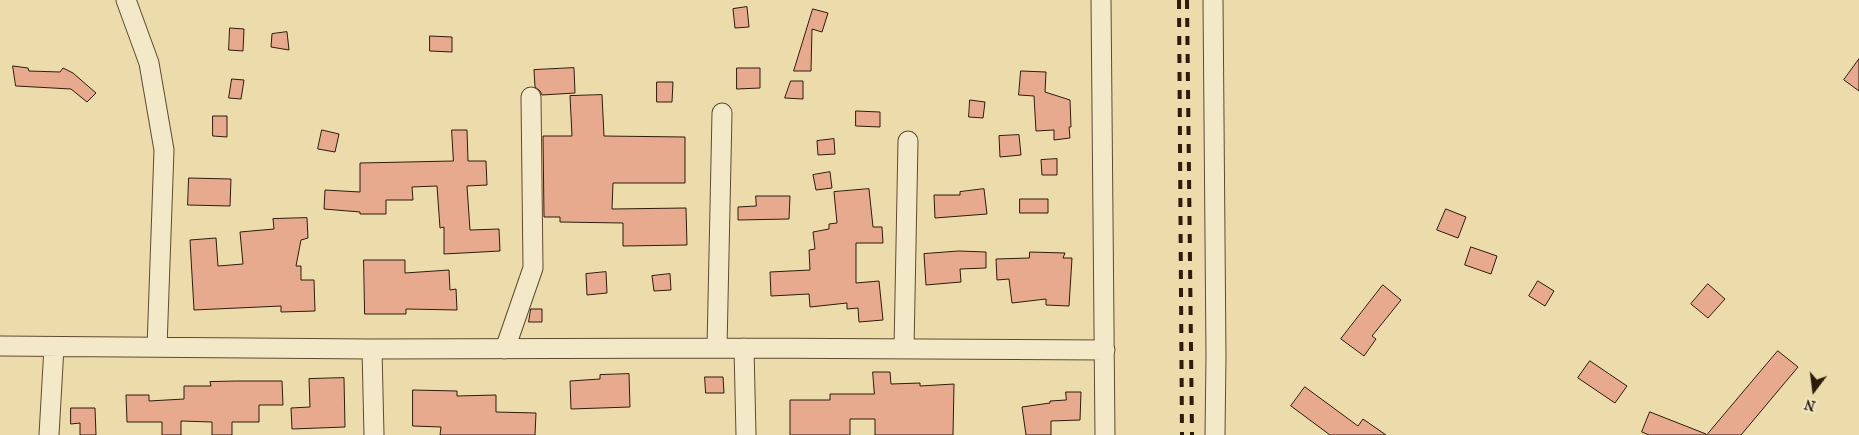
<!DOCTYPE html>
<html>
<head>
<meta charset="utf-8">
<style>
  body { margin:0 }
  #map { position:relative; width:1859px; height:435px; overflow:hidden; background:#eddcab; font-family:"IM FELL French Canon",serif }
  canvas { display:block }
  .north { position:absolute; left:1789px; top:365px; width:50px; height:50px; -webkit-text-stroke:4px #f3e8c8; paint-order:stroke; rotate:195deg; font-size:14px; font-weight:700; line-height:20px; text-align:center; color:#2e1b09 }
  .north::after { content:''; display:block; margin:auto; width:18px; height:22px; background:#2e1b09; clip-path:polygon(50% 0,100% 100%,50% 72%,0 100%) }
</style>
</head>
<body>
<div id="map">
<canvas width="1859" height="435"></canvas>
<div class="north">N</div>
</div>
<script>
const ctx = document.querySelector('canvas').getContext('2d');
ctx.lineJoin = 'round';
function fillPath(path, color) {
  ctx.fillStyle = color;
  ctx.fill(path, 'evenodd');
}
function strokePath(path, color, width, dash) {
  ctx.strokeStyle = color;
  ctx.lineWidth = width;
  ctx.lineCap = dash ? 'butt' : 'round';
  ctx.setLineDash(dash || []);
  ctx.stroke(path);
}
const building = new Path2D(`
  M 747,7 L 749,27 L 735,28 L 733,9 Z
  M 813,9 L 828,13 L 822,32 L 812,29 L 811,71 L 794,71 Z
  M 230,28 L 244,29 L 243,51 L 229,50 Z
  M 287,32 L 289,50 L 271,47 L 272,34 Z
  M 430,36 L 452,37 L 452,52 L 430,51 Z
  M 1859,59 L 1859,91 L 1844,80 Z
  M 13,66 L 28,68 L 29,71 L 60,72 L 63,68 L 73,73 L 96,93 L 87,102 L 71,89 L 16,86 Z
  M 574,68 L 575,93 L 542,95 L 540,91 L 535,87 L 534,70 Z
  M 737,68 L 760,68 L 760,88 L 737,89 Z
  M 1021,71 L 1046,72 L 1045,92 L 1070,100 L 1071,127 L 1069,127 L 1070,138 L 1054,140 L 1054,130 L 1036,131 L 1034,96 L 1019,95 Z
  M 232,79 L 244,80 L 241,99 L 229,98 Z
  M 791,81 L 803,81 L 803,99 L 785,98 Z
  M 657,82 L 673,82 L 672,102 L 657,102 Z
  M 602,95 L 604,136 L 685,137 L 685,183 L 613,183 L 612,209 L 686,208 L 687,245 L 623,246 L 623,223 L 560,222 L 560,217 L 544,217 L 543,136 L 572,136 L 570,96 Z
  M 970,100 L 985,102 L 983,118 L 969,117 Z
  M 856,111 L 880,112 L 880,127 L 856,126 Z
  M 213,116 L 227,116 L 227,137 L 213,136 Z
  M 322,130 L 339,134 L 335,152 L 318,149 Z
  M 452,130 L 467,130 L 468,161 L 486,161 L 487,185 L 467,186 L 470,230 L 499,229 L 500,251 L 444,254 L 444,227 L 440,228 L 437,186 L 412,187 L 413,200 L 386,200 L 386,214 L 360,214 L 360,212 L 324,209 L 325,190 L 360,192 L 360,163 L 453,161 Z
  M 1019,135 L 1021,155 L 1000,157 L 999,136 Z
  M 834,139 L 835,154 L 818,155 L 817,141 Z
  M 1057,159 L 1057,175 L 1042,175 L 1041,160 Z
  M 830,172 L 832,188 L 816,190 L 813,175 Z
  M 189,178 L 231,179 L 230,206 L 188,205 Z
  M 869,189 L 873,227 L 882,227 L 883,243 L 856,243 L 856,283 L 879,281 L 883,320 L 859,322 L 858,308 L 847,309 L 847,303 L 810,307 L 809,294 L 771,296 L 770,272 L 810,270 L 809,250 L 815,249 L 813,232 L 829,229 L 829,224 L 837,223 L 834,192 Z
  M 984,189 L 987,214 L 935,218 L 934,195 L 960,195 L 960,192 Z
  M 756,196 L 790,196 L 789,219 L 738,220 L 738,207 L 756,206 Z
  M 1020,199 L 1048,199 L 1048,213 L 1020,213 Z
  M 1446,209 L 1466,217 L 1458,238 L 1437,230 Z
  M 307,218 L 308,238 L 301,240 L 296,266 L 301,266 L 301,280 L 314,280 L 315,311 L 281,312 L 281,306 L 194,310 L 190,240 L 216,238 L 218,266 L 243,264 L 240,232 L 274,229 L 273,219 Z
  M 1471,247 L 1497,256 L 1491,274 L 1465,265 Z
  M 959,251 L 986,252 L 986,268 L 960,269 L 961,282 L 926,285 L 924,254 Z
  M 1030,252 L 1065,253 L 1063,258 L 1072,258 L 1069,306 L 1046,305 L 1046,299 L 1012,303 L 1009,279 L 997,280 L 996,259 L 1029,258 Z
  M 364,260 L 405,260 L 405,273 L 449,270 L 450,290 L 456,289 L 457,310 L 406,309 L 406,314 L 365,314 Z
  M 606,272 L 607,293 L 587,295 L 586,274 Z
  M 670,274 L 671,290 L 654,291 L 652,276 Z
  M 1538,281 L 1554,291 L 1545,306 L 1529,296 Z
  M 1708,284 L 1725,299 L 1708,318 L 1691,304 Z
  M 1383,285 L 1401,300 L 1372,336 L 1376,339 L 1364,356 L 1341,339 Z
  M 531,309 L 542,309 L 542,322 L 529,322 Z
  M 1778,351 L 1798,367 L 1741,435 L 1707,435 Z
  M 1590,361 L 1627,386 L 1615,403 L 1578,378 Z
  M 873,372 L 890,372 L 891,384 L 920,383 L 920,386 L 954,384 L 953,435 L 875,435 L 875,419 L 850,419 L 850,435 L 790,435 L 790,400 L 830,400 L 830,394 L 874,394 Z
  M 629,374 L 630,407 L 571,409 L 570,381 L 600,379 L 600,375 Z
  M 705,377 L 723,377 L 724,393 L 706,393 Z
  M 344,378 L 345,427 L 292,429 L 291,408 L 310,407 L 309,379 Z
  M 237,381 L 282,381 L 283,405 L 259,405 L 259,422 L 232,422 L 232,435 L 212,435 L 212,422 L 181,421 L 181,435 L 162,435 L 162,422 L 127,422 L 126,395 L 149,395 L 149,401 L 184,399 L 184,386 L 211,386 L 210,382 Z
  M 1305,387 L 1358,426 L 1363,419 L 1386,435 L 1330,435 L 1291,406 Z
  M 413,390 L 457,391 L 457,396 L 496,395 L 496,412 L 536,413 L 535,435 L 440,435 L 441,427 L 413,426 Z
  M 1066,392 L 1081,392 L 1080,420 L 1051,421 L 1051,435 L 1026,435 L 1022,407 L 1050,403 L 1050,401 L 1066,400 Z
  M 71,408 L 95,408 L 96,435 L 80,435 L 80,423 L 71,424 Z
  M 1650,412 L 1706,434 L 1706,435 L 1649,435 L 1642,432 Z`);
const minor = new Path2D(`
  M 126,0 L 149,63 L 164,150 L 157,347
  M 1101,0 L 1105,435
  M 1213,0 L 1216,356 L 1215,435
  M 0,346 L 372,349 L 744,348 L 1105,350
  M 717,348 L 722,113
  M 744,348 L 746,435
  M 372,349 L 374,435
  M 505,349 L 533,268 L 531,97
  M 904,349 L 908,141
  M 49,435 L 54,347`);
const rail = new Path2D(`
  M 1179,0 L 1182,435
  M 1187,0 L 1192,435`);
fillPath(building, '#e8aa8f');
strokePath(building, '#2e1b09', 1);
strokePath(minor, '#5e4b32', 21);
strokePath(minor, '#f3e8c8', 19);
strokePath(rail, '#2e1b09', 4, [9, 9]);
</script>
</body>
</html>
